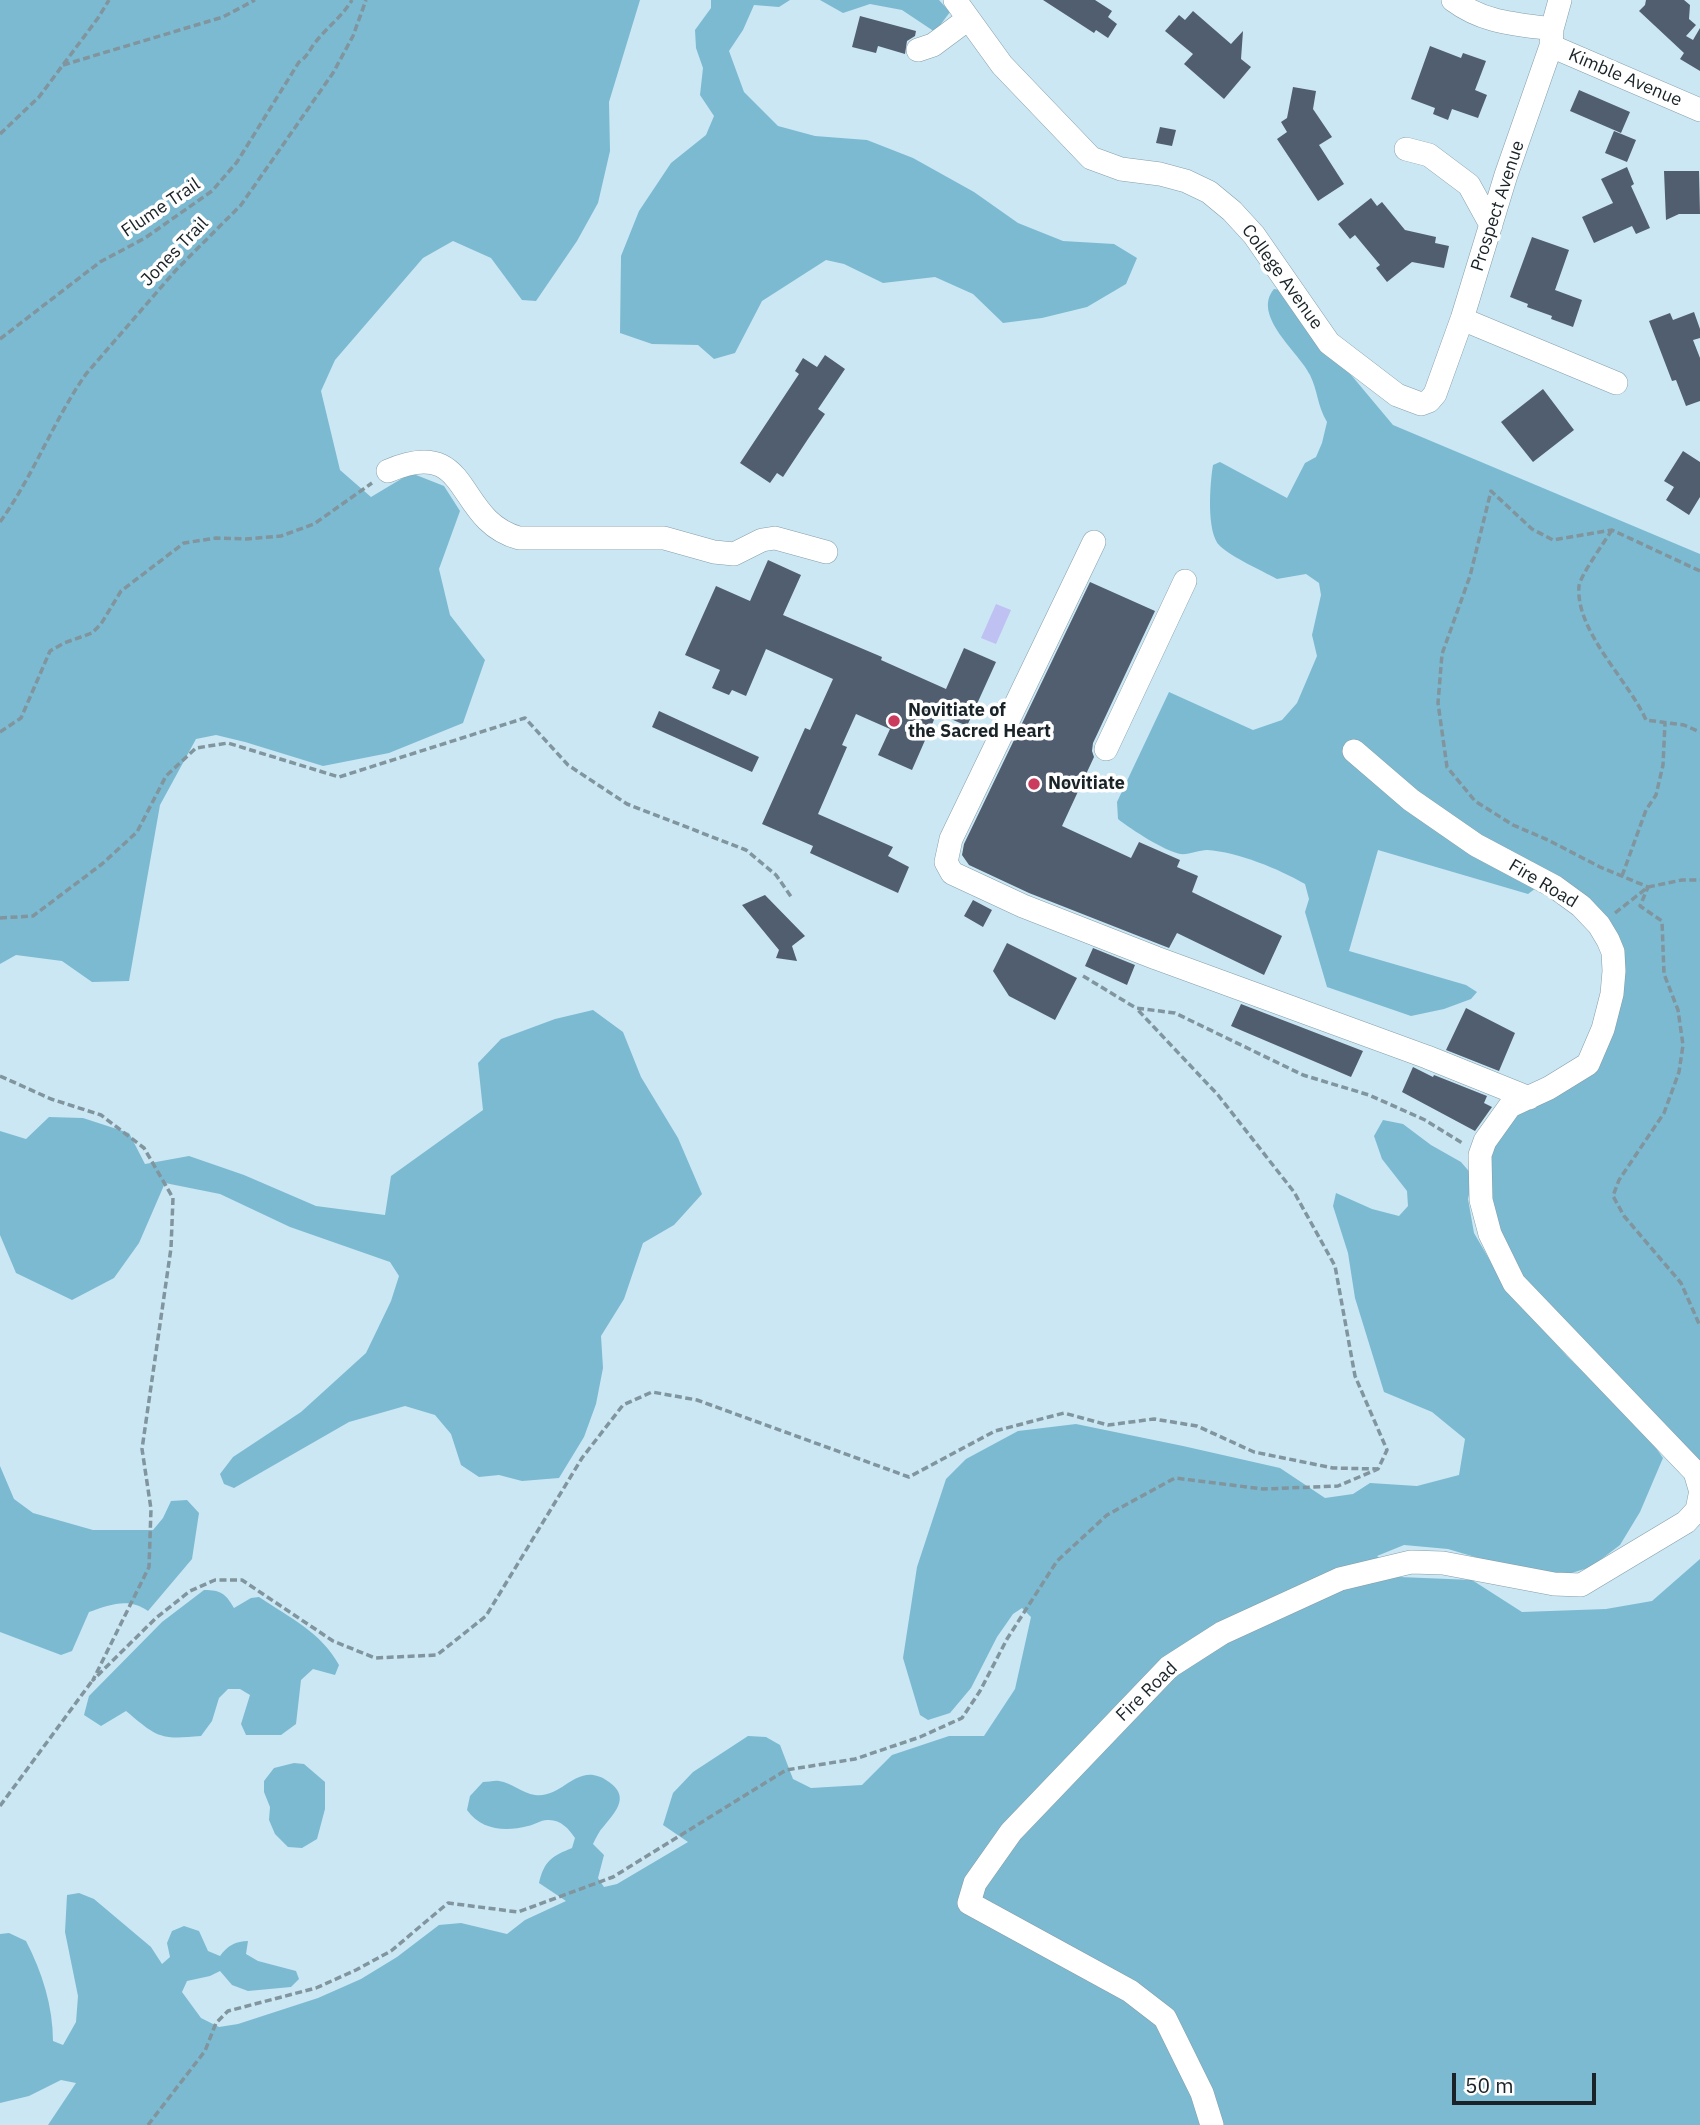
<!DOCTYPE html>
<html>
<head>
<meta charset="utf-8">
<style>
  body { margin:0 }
  #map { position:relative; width:1700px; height:2125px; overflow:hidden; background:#cbe7f3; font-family:"IBM Plex Sans",sans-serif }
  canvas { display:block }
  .scale { position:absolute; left:1452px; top:2073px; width:144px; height:32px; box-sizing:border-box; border:4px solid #1a2428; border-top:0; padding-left:9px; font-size:21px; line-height:24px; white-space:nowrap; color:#1a2428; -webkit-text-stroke:5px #fff; paint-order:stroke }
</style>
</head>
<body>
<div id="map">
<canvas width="1700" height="2125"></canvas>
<div class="scale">50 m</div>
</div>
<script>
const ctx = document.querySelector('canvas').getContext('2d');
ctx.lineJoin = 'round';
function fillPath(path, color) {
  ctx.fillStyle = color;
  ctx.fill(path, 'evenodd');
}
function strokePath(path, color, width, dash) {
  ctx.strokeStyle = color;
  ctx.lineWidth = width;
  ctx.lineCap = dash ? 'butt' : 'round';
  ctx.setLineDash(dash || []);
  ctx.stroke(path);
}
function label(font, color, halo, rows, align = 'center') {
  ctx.font = font + ' "IBM Plex Sans",sans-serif';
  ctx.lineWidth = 7;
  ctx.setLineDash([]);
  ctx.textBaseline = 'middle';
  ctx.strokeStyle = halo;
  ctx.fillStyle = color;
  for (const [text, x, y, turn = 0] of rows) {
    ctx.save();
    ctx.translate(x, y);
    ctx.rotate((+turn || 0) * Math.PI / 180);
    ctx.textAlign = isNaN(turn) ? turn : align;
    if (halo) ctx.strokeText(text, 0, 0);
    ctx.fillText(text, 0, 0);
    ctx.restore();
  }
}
const green = new Path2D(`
  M 0,0 L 640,0 L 609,102 L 610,151 L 598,203 L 577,241 L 536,301 L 522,300 L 491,258 L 453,241 L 423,258 L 335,360 L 321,391 L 340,470 L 371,497 L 411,473 L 444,486 L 460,511 L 439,569 L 450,615 L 485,660 L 463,723 L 389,753 L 323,766 L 245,742 L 216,735 L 196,739 L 160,805 L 129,981 L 92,982 L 62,961 L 16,955 L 0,964 Z
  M 711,0 L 790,0 L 779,7 L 754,5 L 743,30 L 729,51 L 744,92 L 778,126 L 815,136 L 867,140 L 913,158 L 974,192 L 1018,223 L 1063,241 L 1114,244 L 1137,258 L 1126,284 L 1087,307 L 1042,318 L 1003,323 L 973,294 L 935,277 L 883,283 L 844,264 L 826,260 L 762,301 L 735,353 L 714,359 L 698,345 L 652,344 L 620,333 L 621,256 L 639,211 L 671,163 L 706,135 L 714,116 L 700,95 L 703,68 L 696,48 L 695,30 L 711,8 Z
  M 820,0 L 939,0 L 950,12 L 935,32 L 902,10 L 870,4 L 843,13 Z
  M 1274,289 L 1280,290 L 1393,425 L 1700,554 L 1700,1489 L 1514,1283 L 1480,1155 L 1510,1106 L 1588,1064 L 1613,952 L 1544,882 L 1528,894 L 1378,850 L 1349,951 L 1466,985 L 1477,992 L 1471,999 L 1444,1009 L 1411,1016 L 1327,987 L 1305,912 L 1309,899 L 1305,884 C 1279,869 1238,852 1207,850 C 1199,850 1189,855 1180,854 C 1163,850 1132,830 1118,819 L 1117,802 L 1169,692 L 1253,730 L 1282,720 L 1297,703 L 1317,656 L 1312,635 L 1321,595 L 1319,583 L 1306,574 L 1277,579 C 1261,570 1233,558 1220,546 C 1206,533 1210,483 1213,465 L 1220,462 L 1287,498 L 1305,463 L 1316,457 L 1322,443 L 1327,422 C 1317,405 1318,391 1310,375 C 1300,353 1251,316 1274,289 Z
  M 593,1010 L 623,1032 L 641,1077 L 678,1138 L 702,1194 L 674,1225 L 643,1243 L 624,1299 L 601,1336 L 603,1368 L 596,1404 L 584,1437 L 559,1478 L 522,1481 L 499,1475 L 479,1477 L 461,1465 L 451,1434 L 435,1415 L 405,1406 L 349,1422 L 234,1488 L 224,1484 L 220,1474 L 233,1457 L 301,1412 L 366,1353 L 391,1301 L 399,1276 L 390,1262 L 290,1227 L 220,1194 L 165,1183 L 139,1243 L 114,1278 L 72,1300 L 16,1273 L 0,1235 L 0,1131 L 26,1139 L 49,1117 L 83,1118 L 129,1133 L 145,1164 L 189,1156 L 244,1175 L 316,1206 L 385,1215 L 391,1176 L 483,1110 L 478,1063 L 501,1039 L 555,1019 Z
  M 1383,1120 L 1403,1124 L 1431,1145 L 1461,1162 L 1473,1176 L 1468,1199 L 1474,1233 L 1506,1288 L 1567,1356 L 1647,1435 L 1663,1458 L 1640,1512 L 1620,1545 L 1591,1567 L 1565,1575 L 1485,1560 L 1448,1549 L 1404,1545 L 1377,1556 L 1400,1577 L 1472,1580 L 1522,1612 L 1606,1609 L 1652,1601 L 1700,1559 L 1700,2125 L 48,2125 L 76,2083 L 61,2080 L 29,2096 L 0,2103 L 0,1934 L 9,1933 L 26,1941 C 42,1972 53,2006 53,2041 L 63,2045 L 76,2022 L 78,1996 L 65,1932 L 67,1895 L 79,1893 L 94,1899 L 151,1947 L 162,1964 L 170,1957 L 167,1943 L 172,1931 L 184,1926 L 199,1931 L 208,1951 L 220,1956 C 227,1946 236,1941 248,1941 L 246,1954 L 258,1961 L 296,1971 L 299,1979 L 291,1987 L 248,1991 L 232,1985 L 220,1971 L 210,1976 L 187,1981 L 182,1992 L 201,2018 L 219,2027 L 238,2024 L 318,1998 L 361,1979 L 397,1957 L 439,1925 L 461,1923 L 507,1934 L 525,1920 L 566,1901 L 539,1883 C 544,1861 552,1856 572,1848 L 575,1838 C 569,1829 561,1820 549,1820 C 542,1819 534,1825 528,1826 C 505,1832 481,1830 467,1810 L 470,1796 L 483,1782 C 488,1782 495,1780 499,1781 C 512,1783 522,1793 535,1795 C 564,1799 577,1759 609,1782 C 630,1797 616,1811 604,1826 C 599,1831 596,1838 593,1844 L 604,1855 L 598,1878 L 604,1887 L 617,1884 L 688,1842 L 663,1825 L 673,1793 L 693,1772 L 748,1736 L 766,1737 L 780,1745 L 793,1779 L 811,1788 L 862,1785 L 892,1755 L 949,1736 L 984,1736 L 1015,1689 L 1031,1617 L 1022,1608 L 1013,1614 L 997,1637 L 971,1688 L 950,1713 L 928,1720 L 920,1715 L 903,1658 L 917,1567 L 946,1479 L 966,1459 L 1018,1431 L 1076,1424 L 1183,1446 L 1280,1468 L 1325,1498 L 1353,1494 L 1370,1483 L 1417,1486 L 1459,1475 L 1465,1439 L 1432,1412 L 1384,1392 L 1355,1298 L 1348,1253 L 1333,1206 L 1336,1193 L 1372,1209 L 1399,1216 L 1408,1206 L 1407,1191 L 1382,1159 L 1374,1136 Z
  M 0,1466 L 14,1499 L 33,1513 L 93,1530 L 153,1530 L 163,1518 L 171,1501 L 187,1500 L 199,1513 L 192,1559 L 148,1611 C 128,1597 110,1605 89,1612 L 72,1651 L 61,1655 L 0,1632 Z
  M 204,1590 C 221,1590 226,1594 234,1608 L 251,1598 L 259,1597 C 290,1618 321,1632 339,1665 L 335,1675 L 313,1669 L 301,1680 L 296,1724 L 281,1735 L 246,1735 L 241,1724 L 250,1695 L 240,1689 L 228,1689 L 219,1698 L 212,1721 L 201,1736 C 159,1740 157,1737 126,1711 L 101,1726 L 84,1715 L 89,1696 L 162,1622 Z
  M 294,1763 L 304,1764 L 325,1782 L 325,1809 L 317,1839 L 302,1848 L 288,1847 L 275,1834 L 269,1820 L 270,1807 L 264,1792 L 264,1781 L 274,1768 Z`);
const water = new Path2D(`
  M 996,604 L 1011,610 L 996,644 L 981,638 Z`);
const building = new Path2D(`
  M 1043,0 L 1095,0 L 1112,11 L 1108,17 L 1117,24 L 1108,38 L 1096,30 L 1094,33 Z
  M 1646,0 L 1684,0 L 1690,5 L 1689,19 L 1696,25 L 1686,36 L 1693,40 L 1700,28 L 1700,71 L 1680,59 L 1684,53 L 1639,11 L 1645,5 Z
  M 1193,11 L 1231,44 L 1243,31 L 1241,59 L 1251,67 L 1224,99 L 1184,64 L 1193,54 L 1165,31 L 1179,15 L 1185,20 Z
  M 860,16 L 916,31 L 915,36 L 907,41 L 905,54 L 878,46 L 876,53 L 852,47 Z
  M 1430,46 L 1461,58 L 1463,53 L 1486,61 L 1475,90 L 1487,95 L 1478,118 L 1452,109 L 1448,120 L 1433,114 L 1435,108 L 1411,99 Z
  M 1293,87 L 1316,91 L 1313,109 L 1332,137 L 1319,145 L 1344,184 L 1318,201 L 1277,139 L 1287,132 L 1281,122 L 1287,118 Z
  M 1579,90 L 1630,112 L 1621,133 L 1570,111 Z
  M 1160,127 L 1176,130 L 1172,146 L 1156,143 Z
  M 1614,131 L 1636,140 L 1627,162 L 1605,153 Z
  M 1627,167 L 1634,184 L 1631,186 L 1650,228 L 1636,234 L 1632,226 L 1594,243 L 1582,217 L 1613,203 L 1601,179 Z
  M 1664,171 L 1699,171 L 1700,214 L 1679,214 L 1666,220 Z
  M 1371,198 L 1377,206 L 1382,202 L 1405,230 L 1436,237 L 1435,243 L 1449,246 L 1444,268 L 1412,262 L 1387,282 L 1376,268 L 1380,265 L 1355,235 L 1350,239 L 1338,224 Z
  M 1532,237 L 1569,250 L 1555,290 L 1582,300 L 1573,327 L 1551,319 L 1552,316 L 1527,307 L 1528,304 L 1510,297 Z
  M 1694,312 L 1700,329 L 1700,338 L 1693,340 L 1700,358 L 1700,401 L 1686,406 L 1676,380 L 1672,381 L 1649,321 L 1670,313 L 1673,320 Z
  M 825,355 L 845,369 L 818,409 L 825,414 L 808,439 L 783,477 L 777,473 L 770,483 L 740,463 L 799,374 L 795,371 L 803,358 L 817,367 Z
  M 1543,389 L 1574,430 L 1533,462 L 1501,422 Z
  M 1683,451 L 1700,462 L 1700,497 L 1689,515 L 1666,500 L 1674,487 L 1664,481 Z
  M 768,560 L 801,575 L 783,615 L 882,657 L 881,660 L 946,689 L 964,648 L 996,662 L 967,726 L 937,713 L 912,770 L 878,755 L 890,729 L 856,714 L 842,745 L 847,747 L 818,814 L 893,847 L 888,856 L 909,867 L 898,893 L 810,853 L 813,846 L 762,824 L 805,728 L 810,730 L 833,679 L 766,649 L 746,696 L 732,690 L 729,695 L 712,688 L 720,670 L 685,655 L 716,586 L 750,601 Z
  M 1090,582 L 1155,611 L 1093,743 L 1092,751 L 1094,757 L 1062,826 L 1131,858 L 1139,842 L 1180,860 L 1177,867 L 1198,876 L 1192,892 L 1282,936 L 1264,975 L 1177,933 L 1169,948 L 1029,893 L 969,865 L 962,855 L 964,844 Z
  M 659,711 L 759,757 L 752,772 L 652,727 Z
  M 765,895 L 805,936 L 792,946 L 797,961 L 776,958 L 779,950 L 742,905 Z
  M 973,900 L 992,910 L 983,927 L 964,916 Z
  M 1007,943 L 1077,978 L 1055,1020 L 1009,996 L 993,971 Z
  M 1093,948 L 1135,965 L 1127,985 L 1085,966 Z
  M 1241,1004 L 1363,1051 L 1351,1077 L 1231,1026 Z
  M 1466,1008 L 1515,1033 L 1499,1071 L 1446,1050 Z
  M 1413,1067 L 1433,1077 L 1434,1075 L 1487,1096 L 1484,1103 L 1492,1107 L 1475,1131 L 1402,1092 Z`);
const path = new Path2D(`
  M 63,65 L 223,17 L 255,0
  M 0,134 L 39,97 L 98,18 L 109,0
  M 0,339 L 100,262 L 145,238 L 212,191 L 237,162 L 299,62 C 307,57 309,51 314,44 C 326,28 342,17 352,0
  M 0,522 C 34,475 53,421 86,374 L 176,270 L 241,205 L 333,73 L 353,36 L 366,0
  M 1612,530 C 1605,541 1580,576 1579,586 C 1575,631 1629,681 1646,720 L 1684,725 L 1700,732
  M 1700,571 L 1612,530 L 1553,540 L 1532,529 L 1491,491 L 1470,576 L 1442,654 L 1438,703 L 1447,767 L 1475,801 L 1513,825 L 1548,840 L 1600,867 L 1648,887 L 1640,906 L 1662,921 L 1664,974 L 1678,1010 L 1683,1045 L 1679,1072 L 1664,1113 L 1619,1180 L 1613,1196 L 1624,1216 L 1681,1283 L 1700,1326
  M 0,732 L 21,718 L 50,651 L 64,643 L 92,633 L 101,624 L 121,591 L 184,543 L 216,538 L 246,539 L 281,536 L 314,524 L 372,483
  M 1622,876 L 1646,810 L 1656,795 L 1663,765 L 1665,723
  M 1615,913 L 1648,887 L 1682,880 L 1700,880
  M 0,918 L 33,916 L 102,864 L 137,832 L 166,776 L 196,748 L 228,743 L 339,777 L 525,718 L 568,765 L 627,804 L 746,850 L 776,875 L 792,898
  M 1083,976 L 1136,1008 L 1175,1013 L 1303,1075 L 1369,1095 L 1425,1120 L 1464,1144
  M 0,1076 L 51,1099 L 101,1115 L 144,1148 L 173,1198 L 171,1248 L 142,1449 L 151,1509 L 149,1567 L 93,1680 L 156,1618 L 190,1591 L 215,1580 L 242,1580 L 333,1641 L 375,1658 L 437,1655 L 486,1616 L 582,1458 L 623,1405 L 652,1392 L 697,1400 L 909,1477 L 995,1431 L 1064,1413 L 1108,1425 L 1154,1419 L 1197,1426 L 1254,1452 L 1333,1468 L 1378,1469
  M 0,1806 L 92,1681
  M 148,2125 L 205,2051 L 216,2023 L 228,2011 L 316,1988 L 356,1970 L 391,1951 L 448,1903 L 518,1912 L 613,1877 L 786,1770 L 855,1759 L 920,1737 L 962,1718 L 980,1691 L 1007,1639 L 1057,1561 L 1107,1515 L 1175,1478 L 1263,1489 L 1338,1486 L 1378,1469 L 1387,1450 L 1355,1376 L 1335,1266 L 1294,1192 L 1218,1095 L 1136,1008`);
const minor = new Path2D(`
  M 955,0 L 1002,65 L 1091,158 L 1121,169 L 1160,174 L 1186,181 L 1209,192 L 1232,211 L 1254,235 L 1329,343 L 1397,395 L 1421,404 L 1429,401 L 1435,394 L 1462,319 L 1506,175 L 1551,46 L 1552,29 L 1560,0
  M 1453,0 C 1484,23 1515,24 1552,29
  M 1551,46 L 1700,110
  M 918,50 L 933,45 L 968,19
  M 1406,149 L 1429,155 L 1469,185 L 1491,225
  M 1462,319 L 1616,383
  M 388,471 C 473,434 453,520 519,538 L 664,538 L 714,552 L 734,554 L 762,540 L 775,538 L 826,552
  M 1094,542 L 951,839 L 946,862 L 952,873 L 1023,906 L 1156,958 L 1427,1057 L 1529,1098
  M 1106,749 L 1185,581
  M 1354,751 L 1411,800 L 1476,845 L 1555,887 L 1581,906 L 1599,925 L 1608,940 L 1613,952 L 1614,971 L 1612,994 L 1603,1029 L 1588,1064 L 1549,1088 L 1510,1106 L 1485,1141 L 1480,1155 L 1481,1200 L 1490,1234 L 1514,1283 L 1695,1472 L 1700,1489
  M 1212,2125 L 1202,2093 L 1165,2018 L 1130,1991 L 969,1903 L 975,1883 L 1011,1832 L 1169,1667 L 1222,1633 L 1340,1579 L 1411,1562 L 1443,1563 L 1554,1584 L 1581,1585 L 1686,1522 L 1697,1510 L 1700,1495`);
const markers = [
  [894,721,7,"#cb3b5e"],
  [1034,784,7,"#cb3b5e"]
];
const streetNames = [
  ["Kimble Avenue",1625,78,23],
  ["Prospect Avenue",1498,206,-72],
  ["Flume Trail",161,208,-34],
  ["Jones Trail",175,252,-46],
  ["College Avenue",1282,277,54],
  ["Fire Road",1543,884,31],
  ["Fire Road",1147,1692,-44]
];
const poiNames = [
  ["Novitiate of",908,711],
  ["the Sacred Heart",908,732],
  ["Novitiate",1048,784]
];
fillPath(green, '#7cbad2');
fillPath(water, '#bfc1f2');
fillPath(building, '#505e70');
strokePath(minor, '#849ea9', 24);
strokePath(path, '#80959d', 3.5, [7, 3.5]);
strokePath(minor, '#fff', 23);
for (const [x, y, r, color] of markers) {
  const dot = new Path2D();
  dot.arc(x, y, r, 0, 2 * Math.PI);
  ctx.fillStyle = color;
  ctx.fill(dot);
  strokePath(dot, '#fff', 2.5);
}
label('18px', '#1a2428', '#fff', streetNames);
label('bold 18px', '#1a2428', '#fff', poiNames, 'left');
</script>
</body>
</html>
